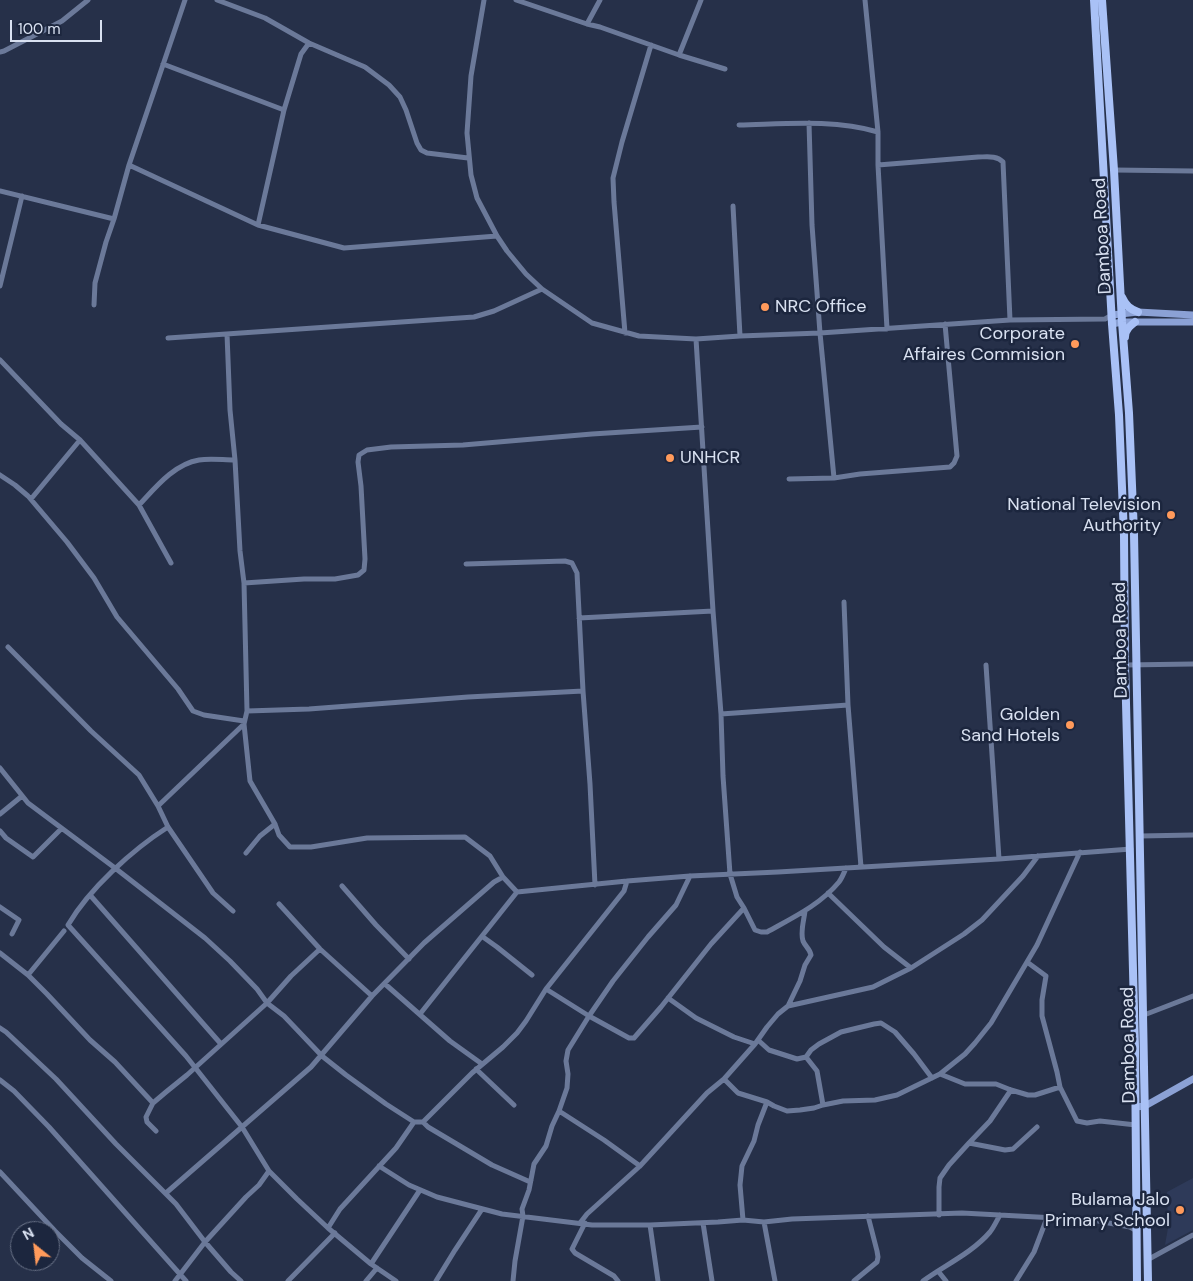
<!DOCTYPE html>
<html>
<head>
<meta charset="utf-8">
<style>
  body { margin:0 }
  #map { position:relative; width:1193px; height:1281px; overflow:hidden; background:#263049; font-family:"DM Sans",sans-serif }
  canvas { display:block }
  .north { position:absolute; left:10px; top:1221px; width:50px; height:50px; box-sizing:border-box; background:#1c263e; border:1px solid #687186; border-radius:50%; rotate:331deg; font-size:14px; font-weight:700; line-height:20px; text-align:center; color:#d9e1f1 }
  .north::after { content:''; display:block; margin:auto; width:18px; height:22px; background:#ff9a5b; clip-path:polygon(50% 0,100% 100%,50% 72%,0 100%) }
  .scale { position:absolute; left:10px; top:20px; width:92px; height:22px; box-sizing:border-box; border:2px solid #d9e1f1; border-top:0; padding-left:6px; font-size:15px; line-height:18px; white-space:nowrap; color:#d9e1f1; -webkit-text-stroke:4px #1c263e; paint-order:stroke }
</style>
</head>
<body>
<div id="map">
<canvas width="1193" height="1281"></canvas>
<div class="north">N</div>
<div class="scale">100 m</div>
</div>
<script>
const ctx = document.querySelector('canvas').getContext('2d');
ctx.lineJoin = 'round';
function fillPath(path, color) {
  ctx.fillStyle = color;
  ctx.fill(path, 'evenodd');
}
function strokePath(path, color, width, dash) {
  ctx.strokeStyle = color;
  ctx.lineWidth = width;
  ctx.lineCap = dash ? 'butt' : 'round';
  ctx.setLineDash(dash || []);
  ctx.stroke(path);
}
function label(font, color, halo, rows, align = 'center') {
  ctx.font = font + ' "DM Sans",sans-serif';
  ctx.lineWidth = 5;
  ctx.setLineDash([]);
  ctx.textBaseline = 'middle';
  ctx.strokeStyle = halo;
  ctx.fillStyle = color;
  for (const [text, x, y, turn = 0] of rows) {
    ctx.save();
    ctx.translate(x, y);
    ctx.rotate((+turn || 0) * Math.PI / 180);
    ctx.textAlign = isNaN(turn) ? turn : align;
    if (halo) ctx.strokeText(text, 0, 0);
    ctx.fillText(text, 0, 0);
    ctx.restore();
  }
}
const built = new Path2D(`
  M 1193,1178 L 1193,1230 L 1165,1245 L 1168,1228 L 1167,1192 Z`);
const street = new Path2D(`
  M 217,0 L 265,18 L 309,43 L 365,67 L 389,85 L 400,97 L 406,110 L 417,143 L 421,150 L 427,153 L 468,158
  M 484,0 L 471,76 L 467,133 L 471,175 L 477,198 L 497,236 L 507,251 L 526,274 L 542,289 L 592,323 L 639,336 L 696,339 L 740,336 L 820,333 L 1010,320 L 1105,319 L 1112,315
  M 516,0 L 587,24 L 600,27 L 679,55 L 725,69
  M 865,0 L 878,132 L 878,165 L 887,329
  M 587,24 L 600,0
  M 0,52 L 4,51 L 62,21 L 88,0
  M 679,55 L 701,0
  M 163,64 L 284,110
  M 809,123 L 812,225 L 820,333 L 834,478
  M 739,125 C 785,124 833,119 878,132
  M 129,165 L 258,225 L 344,248 L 497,236
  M 878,165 L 978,157 C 986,157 997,155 1003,162 L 1010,320
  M 1114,170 L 1193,171
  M 0,191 L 114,219
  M 733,206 L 740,336
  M 258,225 L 284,110 L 301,54 L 309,43
  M 0,286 L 22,196
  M 94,305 L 95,283 L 106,242 L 114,219 L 129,165 L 185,0
  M 625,333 L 614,202 L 613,178 L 622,142 L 651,45
  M 168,338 L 474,317 L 494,311 L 542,289
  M 696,339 L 713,611 L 721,714 L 723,776 L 730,874 L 737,897 L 744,908 L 755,930 L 761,932 L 767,932 C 792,918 820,905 839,882 C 842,878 844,873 846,868
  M 0,360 L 61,424 L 80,440 L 139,505 L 171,563
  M 0,475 L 15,485 L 28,496 L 67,542 L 94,578 L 117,617 L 178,689 L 193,711 L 204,715 L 244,721
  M 789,479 L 834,478 L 860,474 L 950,467 L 954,463 L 957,456 L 945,324
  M 31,499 L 80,440
  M 139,505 C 155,488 174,464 199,460 C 210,458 223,460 235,460
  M 466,564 L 565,561 L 572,563 L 577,573 L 583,691 L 590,784 L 595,885
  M 244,583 L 304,579 L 335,579 L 358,575 L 364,570 L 365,559 L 361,486 L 358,462 L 359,455 L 367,450 L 391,447 L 463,445 L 592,434 L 702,427
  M 844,602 L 848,705 L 861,867
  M 579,618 L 713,611
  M 8,647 L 91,731 L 139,775 L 158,806 L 168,827 L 213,893 L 233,911
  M 986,665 L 999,859
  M 1125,665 L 1193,664
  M 247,711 L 309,709 L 468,697 L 583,691
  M 721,714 L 848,705
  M 244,724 L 250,781 L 275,824 L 279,835 L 290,847 L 311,847 L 367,838 L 465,837 L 490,856 L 503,877
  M 0,768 L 28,803 L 115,868 L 205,938 L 230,961 L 257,989 L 267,1003 L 284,1016 L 322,1056 L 346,1075 L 386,1104 L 414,1122 L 423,1122 L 428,1127 L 492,1165 L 528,1181 L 531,1180
  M 158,806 L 244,724 L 247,711 L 244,583 L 240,551 L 235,460 L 230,410 L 227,334
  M 0,814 L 22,796
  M 168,827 C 132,850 89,889 68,925 L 186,1056 L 242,1127 L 269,1171 L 297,1199 L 328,1228 L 371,1264 L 396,1281
  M 0,831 L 6,838 L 33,857 L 61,829
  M 1140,836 L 1193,835
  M 246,853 L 260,836 L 275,824
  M 342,886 L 376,925 L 409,959
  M 828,893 L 884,947 L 911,968
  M 90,895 L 221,1044
  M 279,904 L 320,949 L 372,996
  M 0,907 L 19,920 L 12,934
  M 483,937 L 497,947 L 532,975
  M 0,953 L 28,975 L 47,994 L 90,1040 L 115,1062 L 153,1103
  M 1027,962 L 1046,976 L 1042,1000 L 1042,1016 L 1057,1072 L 1060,1087 L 1077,1121 L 1087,1123 L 1100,1121 L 1136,1125
  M 28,975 L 64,931
  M 385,984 L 450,1041 L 482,1064
  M 546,989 L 589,1016 L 629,1038 L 634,1038 L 661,1007 L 711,944 L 744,908
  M 668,998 L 696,1018 L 734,1037 L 755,1044
  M 788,1006 L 800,981 L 805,965 L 811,955 C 810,949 805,946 803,941 C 800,932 804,920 805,911
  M 420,1014 L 517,892
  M 1144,1015 L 1193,996
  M 0,1028 L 6,1032 L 56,1079 L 116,1144 L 176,1204 L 205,1242 L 231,1272 L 241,1281
  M 758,1040 L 769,1050 L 797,1059 L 806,1057 L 811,1050 L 819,1044 L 841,1032 L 874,1024 L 881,1023 L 895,1032 L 914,1054 L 932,1078
  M 806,1057 L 817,1071 L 823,1105
  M 476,1069 L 514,1105
  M 940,1074 L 965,1084 L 996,1084 L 1011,1090 L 1028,1095 L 1035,1095 L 1060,1087
  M 724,1079 L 738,1093 L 767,1102 L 774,1106 L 787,1111 L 800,1110 L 814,1108 L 823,1105 L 843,1101 L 875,1100 L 897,1095 L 940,1074 L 965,1054 L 975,1043 L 991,1023 L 1037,945 L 1080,852
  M 0,1080 L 14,1091 L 49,1127 L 186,1281
  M 559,1111 L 604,1140 L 640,1166
  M 423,1122 L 472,1073 L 503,1047 L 517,1033 L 526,1021 L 546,989 L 624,891 L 627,881
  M 156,1131 L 147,1122 L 146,1117 L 153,1103 L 166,1092 L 187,1075 L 267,1003 L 291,976 L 320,949
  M 969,1143 L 1005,1150 L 1013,1149 L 1037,1127
  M 379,1166 L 409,1185 L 437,1197 L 502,1214 L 592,1225 L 650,1225 L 718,1222 L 743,1220 L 764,1222 L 792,1219 L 962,1213 L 1093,1220 L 1130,1227 L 1137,1231
  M 0,1172 L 55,1231 L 82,1258 L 111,1281
  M 166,1193 L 311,1067 L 372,996 L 424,943 L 494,882 L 503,877 L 517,892 L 627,881 L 690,876 L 778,872 L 999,859 L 1131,849
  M 939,1215 L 939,1187 L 940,1178 L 949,1165 L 969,1143 L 990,1121 L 1011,1090
  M 743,1220 L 740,1185 L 742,1166 L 754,1141 L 758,1125 L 767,1102
  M 764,1222 L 775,1281
  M 580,1223 L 587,1214 L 640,1166 L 707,1093 L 724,1079 L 755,1044 L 767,1027 L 778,1014 L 788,1006 L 873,987 L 911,968 L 964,934 L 982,920 L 1023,876 L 1038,856
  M 585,1223 L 572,1249 L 575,1253 L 614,1276 L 618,1281
  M 703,1223 L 712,1281
  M 650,1225 L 658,1281
  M 328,1228 L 340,1209 L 396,1148 L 414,1122
  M 1149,1259 L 1193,1235
  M 371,1264 L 420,1190
  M 938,1271 L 946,1281
  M 175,1281 L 205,1242 L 246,1197 L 259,1185 L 269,1171
  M 288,1281 L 335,1233
  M 366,1281 L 377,1268
  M 436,1281 L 455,1250 L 482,1209
  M 513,1281 L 515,1261 L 523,1216 L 522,1209 L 529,1190 L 534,1164 L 546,1146 L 552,1126 L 559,1111 L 567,1088 L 568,1074 L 566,1061 L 568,1050 L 589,1016 L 613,981 L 648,937 L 676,905 L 690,876
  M 854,1281 L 877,1262 L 878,1257 L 877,1251 L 868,1216
  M 923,1281 C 945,1265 972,1253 990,1232 C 994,1227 997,1220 1000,1215
  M 1016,1281 L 1034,1252 L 1047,1218`);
const secondary = new Path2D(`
  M 1112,315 L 1138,312 L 1193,315
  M 1112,324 L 1122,322 L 1193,322
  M 1136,1107 L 1145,1106 L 1193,1079`);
const primary = new Path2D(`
  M 1094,0 L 1112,324 L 1119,415 L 1124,536 L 1125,665 L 1135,1047 L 1137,1281
  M 1102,0 L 1114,170 L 1122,322 L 1129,413 L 1134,534 L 1148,1281
  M 1122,297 C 1126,306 1130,309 1138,312
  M 1125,337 C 1125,330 1130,326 1135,322`);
const markers = [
  [765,307,5,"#ff9a5b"],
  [1075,344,5,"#ff9a5b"],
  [670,458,5,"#ff9a5b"],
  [1171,515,5,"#ff9a5b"],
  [1070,725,5,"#ff9a5b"],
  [1180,1210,5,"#ff9a5b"]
];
const streetNames = [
  ["Damboa Road",1103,236,-93],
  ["Damboa Road",1121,640,-91],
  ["Damboa Road",1129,1045,-91]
];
const poiNames = [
  ["NRC Office",775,307,"left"],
  ["Corporate",1065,334],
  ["Affaires Commision",1065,355],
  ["UNHCR",680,458,"left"],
  ["National Television",1161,505],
  ["Authority",1161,526],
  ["Golden",1060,715],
  ["Sand Hotels",1060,736],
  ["Bulama Jalo",1170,1200],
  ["Primary School",1170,1221]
];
fillPath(built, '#2e3a59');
strokePath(street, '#6b7999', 5);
strokePath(secondary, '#8ba1d5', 7);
strokePath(primary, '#a9c1f6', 8);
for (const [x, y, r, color] of markers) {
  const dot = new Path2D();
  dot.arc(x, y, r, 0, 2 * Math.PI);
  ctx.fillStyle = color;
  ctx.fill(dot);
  strokePath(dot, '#1c263e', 2);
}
label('18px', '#d9e1f1', '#1c263e', streetNames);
label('18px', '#d9e1f1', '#1c263e', poiNames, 'right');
</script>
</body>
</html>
